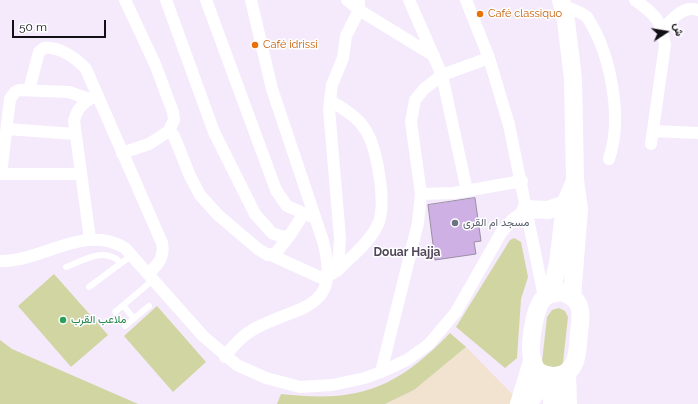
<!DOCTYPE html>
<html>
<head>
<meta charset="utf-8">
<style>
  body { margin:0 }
  #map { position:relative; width:698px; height:404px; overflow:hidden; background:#f4eafc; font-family:Raleway,Vazirmatn,sans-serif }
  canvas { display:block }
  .north { position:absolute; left:646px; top:12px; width:40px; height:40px; -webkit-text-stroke:3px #fff; paint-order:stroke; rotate:78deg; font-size:11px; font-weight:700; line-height:16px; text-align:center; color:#130f16 }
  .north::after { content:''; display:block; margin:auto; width:14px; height:18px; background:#130f16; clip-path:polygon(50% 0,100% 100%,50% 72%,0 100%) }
  .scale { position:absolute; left:12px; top:20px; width:94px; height:18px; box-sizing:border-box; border:2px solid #130f16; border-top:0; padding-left:5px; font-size:12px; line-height:14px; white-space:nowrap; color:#130f16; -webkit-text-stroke:3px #fff; paint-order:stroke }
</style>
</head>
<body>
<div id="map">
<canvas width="698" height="404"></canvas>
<div class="north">ش</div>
<div class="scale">50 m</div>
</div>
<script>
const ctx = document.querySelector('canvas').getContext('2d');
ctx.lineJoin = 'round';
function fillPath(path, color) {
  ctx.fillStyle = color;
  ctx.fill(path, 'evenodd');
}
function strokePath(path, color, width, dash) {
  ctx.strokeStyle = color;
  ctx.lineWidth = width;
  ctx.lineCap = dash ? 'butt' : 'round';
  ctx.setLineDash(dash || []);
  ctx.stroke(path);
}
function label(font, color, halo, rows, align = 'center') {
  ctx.font = font + ' Raleway,Vazirmatn,sans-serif';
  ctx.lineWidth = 3;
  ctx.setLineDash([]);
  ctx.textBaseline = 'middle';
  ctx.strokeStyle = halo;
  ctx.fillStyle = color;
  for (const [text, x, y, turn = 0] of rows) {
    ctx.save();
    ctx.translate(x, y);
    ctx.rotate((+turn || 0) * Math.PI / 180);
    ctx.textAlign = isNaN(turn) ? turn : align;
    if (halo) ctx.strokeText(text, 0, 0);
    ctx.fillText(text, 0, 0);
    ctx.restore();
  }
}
const industrial = new Path2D(`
  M 466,347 L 522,404 L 385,404 L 414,390 Z`);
const green = new Path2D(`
  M 514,238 L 521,242 L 528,277 L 521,299 L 517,358 L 505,368 L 456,327 L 510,240 Z
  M 54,274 L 108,335 L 71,367 L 18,306 Z
  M 157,306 L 206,362 L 173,392 L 124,336 Z
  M 559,308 L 565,311 L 568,317 L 563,362 L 560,368 L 546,369 L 542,362 L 547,317 L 552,310 Z
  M 450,333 L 466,347 L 414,390 L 385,404 L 277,404 L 281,394 C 358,403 396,389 450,333 Z
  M 0,340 L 12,349 L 138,404 L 0,404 Z`);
const building = new Path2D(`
  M 475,198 L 481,241 L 474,242 L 476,254 L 435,260 L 428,205 Z`);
const lane = new Path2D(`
  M 66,267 C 84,260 105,246 121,263
  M 89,287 L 132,255
  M 123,305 L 134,319
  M 115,312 L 153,280
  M 125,326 L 149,306`);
const street = new Path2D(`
  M 125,0 L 155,64 L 173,112 L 174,120 L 169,131
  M 166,0 L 214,132 L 255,214 L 272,233 L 283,237 L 290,235 L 304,213
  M 206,0 L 276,190 L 287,206 L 310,216
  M 347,0 L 359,10 L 434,56
  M 409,0 L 442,75 L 467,191
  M 466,0 L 489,58 L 509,125 L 544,297
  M 635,0 C 655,14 662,21 665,45 L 651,144
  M 562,5 L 581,13 L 587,17 C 611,54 623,118 609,159
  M 663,29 C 673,19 683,5 698,10
  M 29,90 L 39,52 L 44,48 C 59,46 76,58 86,69 L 162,243 C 165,258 158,264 148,274
  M 330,100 C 341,108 357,116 365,129 C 377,147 387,204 378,224 C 370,242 352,256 338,270
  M 7,129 L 75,134
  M 653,131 L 698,133
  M 122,153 L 149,144 L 169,131 L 174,136 L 190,176 L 200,195 L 218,215 L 258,249 L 268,255 L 276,253 L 290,235
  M 0,174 L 81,174
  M 1,174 L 10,99 L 15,92 L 19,90 L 69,92 L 89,99
  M 421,194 L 454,193 L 522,181
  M 90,239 L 74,121 C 77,108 84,101 96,96
  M 271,255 L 326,280
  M 0,261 C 42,262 85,223 125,248 L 203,336 L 237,365 L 266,378 L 300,387 L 332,385 L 365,378 L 381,372 L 407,360 L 429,344 L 456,312 L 501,233 L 512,220 L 526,209
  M 328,276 L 338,270 L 340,238 L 329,109 L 332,85 L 343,58 L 346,36 L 359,10 L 359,0
  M 225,357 C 233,345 242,336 254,329 C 300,304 342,312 323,241 L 272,89 L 251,0
  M 381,372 L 418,223 L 421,194 L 411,122 L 415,100 L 424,89 L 442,75 L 489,58`);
const secondary = new Path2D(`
  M 561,0 L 566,21 L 573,79 L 575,180 L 579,209 L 572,297
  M 526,209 L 548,210 L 565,204
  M 562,292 C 569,295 576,298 579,306 C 582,314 580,324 579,333 C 578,342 578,353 575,361 C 569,378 550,379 537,371 C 535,367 533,363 532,359 C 529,346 534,305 545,297 C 550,293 556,293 562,292 Z
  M 551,293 L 558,263 L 565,204 L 575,181
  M 567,372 L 568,404
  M 552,376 L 552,404
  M 519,404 L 532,361
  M 528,404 L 548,376`);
const markers = [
  [480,14,4,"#e8710a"],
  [255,45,4,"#e8710a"],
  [455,223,4,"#6b7280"],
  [63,320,4,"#2e9e5b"]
];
const foodNames = [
  ["Café classiquo",488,14],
  ["Café idrissi",263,45]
];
const worshipNames = [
  ["مسجد ام القرى",463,223]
];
const leisureNames = [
  ["ملاعب القرب",71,320]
];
const neighbourhoodNames = [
  ["Douar Hajja",407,252]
];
fillPath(industrial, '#f2e2d0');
fillPath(green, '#d1d5a2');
fillPath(building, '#cfb0e5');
strokePath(building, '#9a8ea3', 1);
strokePath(lane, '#fff', 6);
strokePath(street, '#fff', 12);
strokePath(secondary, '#fff', 18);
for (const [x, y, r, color] of markers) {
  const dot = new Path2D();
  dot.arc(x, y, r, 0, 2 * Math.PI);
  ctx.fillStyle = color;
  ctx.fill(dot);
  strokePath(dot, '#fff', 1.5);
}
label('11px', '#c56008', '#fff', foodNames, 'left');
label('11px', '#5b616d', '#fff', worshipNames, 'left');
label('11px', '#27864d', '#fff', leisureNames, 'left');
label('bold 12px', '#514659', '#fff', neighbourhoodNames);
</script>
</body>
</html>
